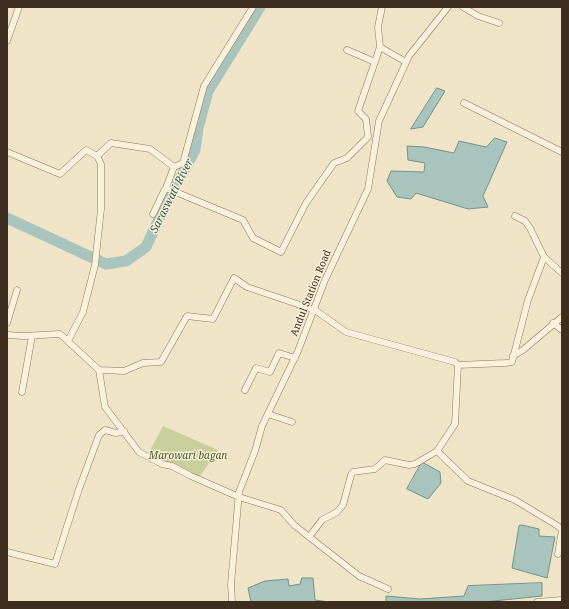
<!DOCTYPE html>
<html>
<head>
<meta charset="utf-8">
<style>
  body { margin:0 }
  #map { position:relative; width:569px; height:609px; overflow:hidden; background:#f0e4c8; font-family:"Noto Serif",serif }
  canvas { display:block }
  .frame { position:absolute; inset:0; border:8px solid #3d2e20; pointer-events:none }
</style>
</head>
<body>
<div id="map">
<canvas width="569" height="609"></canvas>
<div class="frame"></div>
</div>
<script>
const ctx = document.querySelector('canvas').getContext('2d');
ctx.lineJoin = 'round';
function fillPath(path, color) {
  ctx.fillStyle = color;
  ctx.fill(path, 'evenodd');
}
function strokePath(path, color, width, dash) {
  ctx.strokeStyle = color;
  ctx.lineWidth = width;
  ctx.lineCap = dash ? 'butt' : 'round';
  ctx.setLineDash(dash || []);
  ctx.stroke(path);
}
function label(font, color, halo, rows, align = 'center') {
  ctx.font = font + ' "Noto Serif",serif';
  ctx.lineWidth = 3;
  ctx.setLineDash([]);
  ctx.textBaseline = 'middle';
  ctx.strokeStyle = halo;
  ctx.fillStyle = color;
  for (const [text, x, y, turn = 0] of rows) {
    ctx.save();
    ctx.translate(x, y);
    ctx.rotate((+turn || 0) * Math.PI / 180);
    ctx.textAlign = isNaN(turn) ? turn : align;
    if (halo) ctx.strokeText(text, 0, 0);
    ctx.fillText(text, 0, 0);
    ctx.restore();
  }
}
const green = new Path2D(`
  M 163,426 L 218,450 L 198,479 L 147,456 Z`);
const water = new Path2D(`
  M 437,88 L 445,91 L 423,127 L 411,129 Z
  M 495,138 L 507,142 L 483,196 L 488,207 L 468,209 L 416,193 L 411,199 L 397,197 L 387,181 L 391,171 L 424,172 L 425,163 L 408,160 L 407,146 L 424,147 L 454,153 L 459,141 L 486,147 Z
  M 422,462 L 440,472 L 441,483 L 428,499 L 407,489 Z
  M 522,525 L 539,529 L 539,536 L 555,537 L 547,578 L 512,568 L 519,526 Z
  M 302,578 L 313,578 L 315,600 L 329,602 L 251,602 L 248,588 L 265,581 L 288,579 L 289,586 L 300,584 Z
  M 542,583 L 542,596 L 484,602 L 386,602 L 386,596 L 420,599 L 464,596 L 468,586 Z`);
const river = new Path2D(`
  M 7,218 L 106,264 L 126,261 L 146,247 L 164,208 L 195,150 L 198,128 L 208,91 L 260,7`);
const minor = new Path2D(`
  M 463,7 L 478,16 L 499,23
  M 7,41 L 19,7
  M 380,47 L 378,27 L 382,7
  M 347,50 L 375,62
  M 464,103 L 562,152
  M 7,152 L 60,174 L 86,150 L 97,156 L 111,143 L 150,149 L 174,167 L 166,188 L 243,220 L 253,238 L 281,252 L 306,203 L 334,163 L 347,158 L 368,137 L 366,119 L 358,111 L 380,47 L 406,62
  M 174,167 L 183,163 L 204,86 L 253,7
  M 153,214 L 164,191 L 166,188
  M 515,216 L 525,221 L 530,228 L 544,257 L 562,273
  M 7,323 L 17,290
  M 553,323 L 562,330
  M 7,335 L 23,336 L 60,334 L 99,370 L 105,407 L 139,452 L 162,464 L 172,466 L 191,476 L 239,497 L 281,510 L 294,525 L 359,576 L 388,589
  M 68,341 L 83,312 L 95,265 L 101,209 L 101,164 L 97,156
  M 513,356 L 523,350 L 562,317
  M 458,365 L 505,363 L 512,362 L 528,300 L 544,257
  M 99,370 L 124,371 L 143,363 L 161,362 L 187,316 L 213,319 L 234,278 L 247,287 L 315,310 L 346,332 L 455,362 L 458,365 L 455,424 L 437,451 L 415,464 L 409,465 L 385,460 L 375,469 L 353,472 L 351,475 L 343,505 L 337,512 L 322,520 L 309,537
  M 245,390 L 256,368 L 270,372 L 279,353 L 295,358
  M 22,392 L 32,336
  M 268,414 L 292,422
  M 437,451 L 468,481 L 515,500 L 558,526 L 562,530 L 558,554
  M 7,552 L 55,564 L 79,489 L 99,435 L 105,430 L 116,433 L 124,431
  M 232,602 L 231,584 L 239,492 L 255,451 L 262,426 L 298,351 L 325,280 L 368,189 L 379,121 L 409,56 L 448,7
  M 537,602 L 562,600`);
const streetNames = [
  ["Andul Station Road",311,293,-68]
];
const parkNames = [
  ["Marowari bagan",188,456]
];
const waterNames = [
  ["Saraswati River",172,196,-63]
];
fillPath(green, '#c9cf9b');
fillPath(water, '#a9c4bc');
strokePath(water, '#6f938a', 1);
strokePath(river, '#a9c4bc', 11);
strokePath(minor, '#8d765c', 7);
strokePath(minor, '#faf1dc', 6);
label('10px', '#3d2e20', '#f7eed8', streetNames);
label('italic 10px', '#4d5a26', '#f7eed8', parkNames);
label('italic 11px', '#2f5d5a', '#f7eed8', waterNames);
</script>
</body>
</html>
